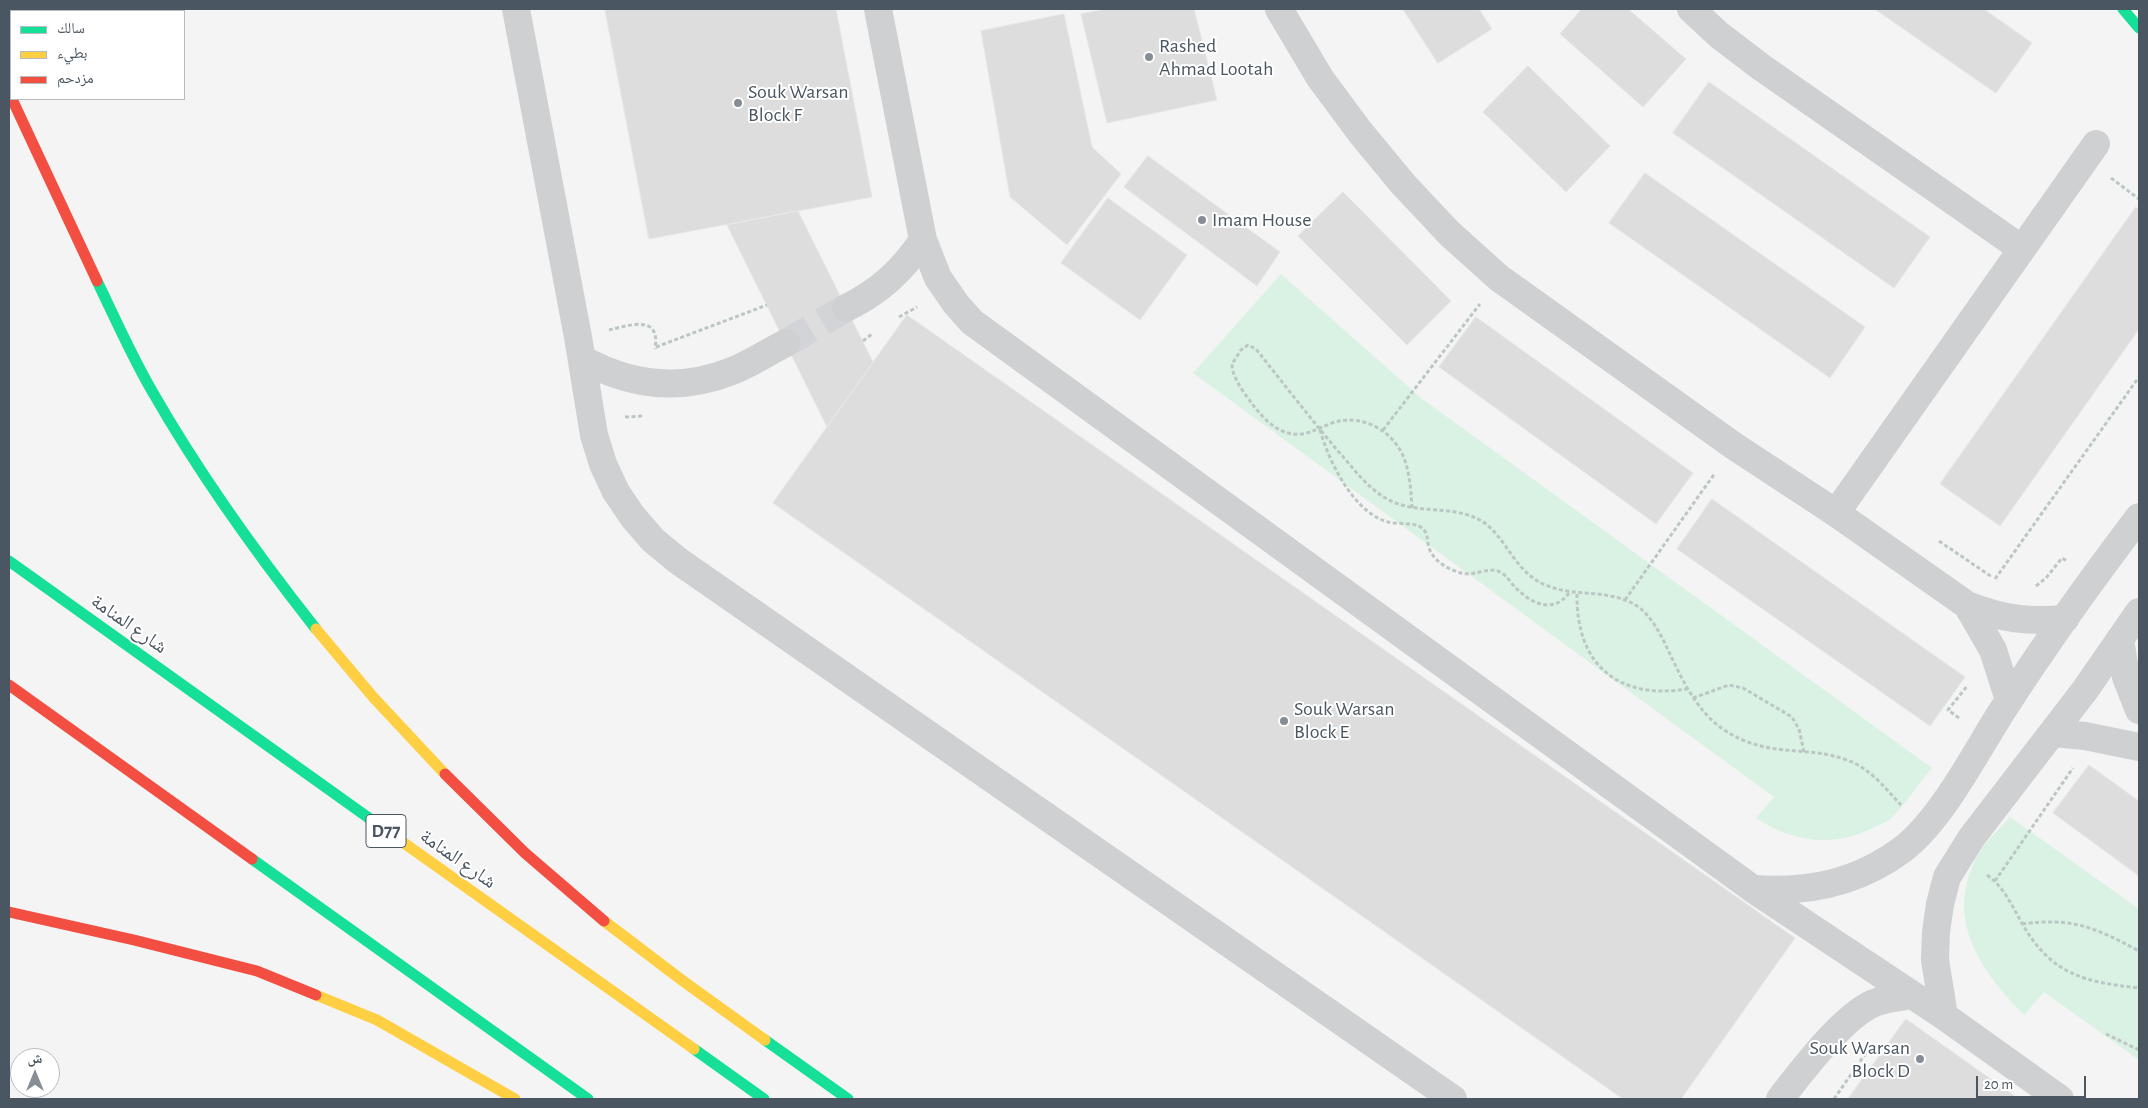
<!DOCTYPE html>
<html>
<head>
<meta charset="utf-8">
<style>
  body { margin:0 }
  #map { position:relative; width:2148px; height:1108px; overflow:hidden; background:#f4f4f4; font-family:"Alegreya Sans","Noto Naskh Arabic",sans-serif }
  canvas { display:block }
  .frame { position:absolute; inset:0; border:10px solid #4a5661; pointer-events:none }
  .legend { position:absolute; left:10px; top:10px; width:175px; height:90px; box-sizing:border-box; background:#fff; border:1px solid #b7bbc0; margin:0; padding:6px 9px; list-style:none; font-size:15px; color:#4a5661 }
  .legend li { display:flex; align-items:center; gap:10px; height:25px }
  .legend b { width:25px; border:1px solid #b7bbc0 }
  .north { position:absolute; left:10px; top:1048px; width:50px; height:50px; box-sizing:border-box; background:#fff; border:1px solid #b7bbc0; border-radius:50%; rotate:0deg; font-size:14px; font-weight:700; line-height:20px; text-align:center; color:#4a5661 }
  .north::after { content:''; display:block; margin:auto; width:18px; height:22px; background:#868d94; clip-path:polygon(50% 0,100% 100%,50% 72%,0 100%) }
  .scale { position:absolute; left:1976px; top:1076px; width:110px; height:22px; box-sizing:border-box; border:2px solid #4a5661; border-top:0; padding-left:6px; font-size:15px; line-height:18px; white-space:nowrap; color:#4a5661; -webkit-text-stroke:4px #fff; paint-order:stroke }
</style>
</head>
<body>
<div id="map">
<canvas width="2148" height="1108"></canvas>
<div class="frame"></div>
<ul class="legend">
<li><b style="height:6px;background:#16e098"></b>سالك</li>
<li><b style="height:6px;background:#ffcf43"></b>بطيء</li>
<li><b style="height:6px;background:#f24e42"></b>مزدحم</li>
</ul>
<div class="north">ش</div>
<div class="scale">20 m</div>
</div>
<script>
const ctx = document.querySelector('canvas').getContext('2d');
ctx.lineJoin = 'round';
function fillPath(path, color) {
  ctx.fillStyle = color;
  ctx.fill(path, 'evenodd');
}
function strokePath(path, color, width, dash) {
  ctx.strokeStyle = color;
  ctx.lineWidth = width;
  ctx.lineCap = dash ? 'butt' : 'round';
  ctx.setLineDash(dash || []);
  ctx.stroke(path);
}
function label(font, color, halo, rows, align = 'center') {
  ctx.font = font + ' "Alegreya Sans","Noto Naskh Arabic",sans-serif';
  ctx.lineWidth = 4;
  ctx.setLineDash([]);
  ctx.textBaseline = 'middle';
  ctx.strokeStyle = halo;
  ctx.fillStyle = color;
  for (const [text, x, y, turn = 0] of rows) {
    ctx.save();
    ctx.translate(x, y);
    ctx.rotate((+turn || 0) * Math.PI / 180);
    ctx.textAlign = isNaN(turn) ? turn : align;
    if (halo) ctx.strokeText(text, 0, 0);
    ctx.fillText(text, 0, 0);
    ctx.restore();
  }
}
const green = new Path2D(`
  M 1281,274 L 1421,398 L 1932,768 C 1920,782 1902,809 1890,819 C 1885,823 1878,825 1873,828 C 1834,848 1791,842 1756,818 L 1774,797 L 1193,373 Z
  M 2010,817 L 2139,909 L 2139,1060 L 2044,992 L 2024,1015 C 1980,970 1943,918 1978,855 C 1985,841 2000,829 2010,817 Z`);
const building = new Path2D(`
  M 605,9 L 836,9 L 872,197 L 649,239 Z
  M 1107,9 L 1194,9 L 1217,100 L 1107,123 L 1081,14 Z
  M 1403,9 L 1479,9 L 1492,29 L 1438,63 Z
  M 1582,9 L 1628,9 L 1686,59 L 1643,107 L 1560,34 Z
  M 1875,9 L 1984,9 L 2032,43 L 1996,93 Z
  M 1064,14 L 1092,147 L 1121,174 L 1067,245 L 1010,197 L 981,31 Z
  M 1528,66 L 1610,146 L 1566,192 L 1483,112 Z
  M 1709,82 L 1930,237 L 1894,288 L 1673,133 Z
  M 1148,156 L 1280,252 L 1257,286 L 1124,187 Z
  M 1645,173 L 1865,327 L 1830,378 L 1609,223 Z
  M 1343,192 L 1451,301 L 1407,345 L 1298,236 Z
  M 1108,198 L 1187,255 L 1140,320 L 1061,263 Z
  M 2136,207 L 2139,210 L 2139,329 L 2000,526 L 1940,484 Z
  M 798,211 L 873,362 L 827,427 L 727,225 Z
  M 907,315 L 1795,938 L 1681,1099 L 1623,1099 L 773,503 Z
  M 1476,317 L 1693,473 L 1656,524 L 1439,367 Z
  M 1712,499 L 1965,677 L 1930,726 L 1677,549 Z
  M 2089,765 L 2139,801 L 2139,876 L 2053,813 Z
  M 1906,1019 L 2019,1099 L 1848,1099 Z`);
const streetTunnel = new Path2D(`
  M 786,343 L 846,308`);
const path = new Path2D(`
  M 2111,178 L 2139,199
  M 899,317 L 917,307
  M 609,330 C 630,325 661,314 655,349
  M 863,341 L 872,334
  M 656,347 L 767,305
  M 625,417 L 643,416
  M 1320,430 C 1329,462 1354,513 1388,522 C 1399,525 1417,521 1424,530 C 1428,535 1427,539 1428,544 C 1431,560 1447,569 1461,573 C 1475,577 1489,565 1502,573 C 1508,577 1512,585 1518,590 C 1534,605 1554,613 1569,593
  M 1383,430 L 1480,304
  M 1412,508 C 1411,491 1410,474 1404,458 C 1393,430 1361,413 1332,423 C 1318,428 1308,436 1292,434 C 1275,431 1263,418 1253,405 C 1245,394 1232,378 1232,364 L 1241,350 L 1248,345 L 1256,349 C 1283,383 1310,418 1338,451 C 1354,469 1368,489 1389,500 C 1420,516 1458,503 1486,524 C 1506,540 1514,566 1536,580 C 1569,601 1608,585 1640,608 C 1653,619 1661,635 1668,650 C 1683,681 1698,715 1729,733 C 1771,758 1805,745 1847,760 C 1870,768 1885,788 1901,805
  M 1939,541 L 1992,577
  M 1995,579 L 2139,377
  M 2036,586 L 2046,578 L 2062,558 L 2067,561
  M 1577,594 C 1576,665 1618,700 1687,689
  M 1625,600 L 1715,473
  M 1693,698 L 1729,685 L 1743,688 L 1792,717 L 1799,729 L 1804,752
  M 1959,718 L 1948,710 L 1968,685
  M 1987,875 C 2005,888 2012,906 2023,925 C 2052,975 2085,982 2139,988
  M 1995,881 L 2073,768
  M 2022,924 C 2073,917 2096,928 2139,951
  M 2106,1034 L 2139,1050
  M 1834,1099 L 1868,1050`);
const street = new Path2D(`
  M 516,9 L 578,337 L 594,435 L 603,464 L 616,492 L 633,517 L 653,540 L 677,560 L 1453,1099
  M 878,9 L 923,240 L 938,278 L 956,304 L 972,322 L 1753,889 L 1944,1016 L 2060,1099
  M 1279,9 L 1320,78 L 1360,132 L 1403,184 L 1449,233 L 1499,278 L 1734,446 L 1836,513 L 1967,605 C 2002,619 2028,622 2065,619
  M 1691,9 L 1719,35 L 1761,67 L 2022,249
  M 846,308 C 879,292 902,271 923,240
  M 582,359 C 629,385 680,392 732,371 C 750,364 768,352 786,343
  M 1836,513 L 2096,144
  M 1967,605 L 1993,650 L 2009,700
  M 2120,639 L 2126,677 L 2139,710
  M 2053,733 L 2085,736 L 2139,747
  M 1753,889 C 1808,893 1858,883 1903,849 C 1943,818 1976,751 2004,708 C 2046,643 2092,579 2139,517
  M 1944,1016 L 1935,960 L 1936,932 L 1940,904 L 1947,877 L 1972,837 L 2085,690 L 2139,612
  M 1780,1099 C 1801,1072 1843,1016 1874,1003 C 1887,998 1900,997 1913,995`);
const fast = new Path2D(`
  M 2123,9 L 2139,28
  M 97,281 C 115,318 131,355 152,391 C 200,475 256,553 316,629
  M 9,561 L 387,831
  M 252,859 L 588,1099
  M 765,1040 L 848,1099
  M 694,1049 L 764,1099`);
const slow = new Path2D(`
  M 316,629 L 373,697 L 445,774
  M 387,831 L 694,1049
  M 604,921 L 683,981 L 765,1040
  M 316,995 L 377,1020 L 515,1099`);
const jam = new Path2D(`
  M 12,99 L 97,281
  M 9,685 L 252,859
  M 445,774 L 525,853 L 604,921
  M 9,912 L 134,940 L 257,971 L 316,995`);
const markers = [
  [1149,57,5,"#868d94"],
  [738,103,5,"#868d94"],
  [1202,220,5,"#868d94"],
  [1284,721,5,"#868d94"],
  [1920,1059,5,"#868d94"]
];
const shields = [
  [386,831,40]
];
const shieldNames = [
  ["D77",386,831]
];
const poiNames = [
  ["Rashed",1159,46],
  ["Ahmad Lootah",1159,69],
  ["Souk Warsan",748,92],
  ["Block F",748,115],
  ["Imam House",1212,220],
  ["Souk Warsan",1294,709],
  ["Block E",1294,732],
  ["Souk Warsan",1910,1048,"right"],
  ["Block D",1910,1071,"right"]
];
const streetNames = [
  ["شارع المنامة",129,624,35],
  ["شارع المنامة",458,859,35]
];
fillPath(green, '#d9f2e3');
fillPath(building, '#ddddde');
strokePath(building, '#e5e6e7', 1);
strokePath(streetTunnel, '#d2d4d7', 28, [28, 14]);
strokePath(path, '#bcc7c4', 3, [4, 2.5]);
strokePath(street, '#ced0d2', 28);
strokePath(fast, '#16e098', 11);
strokePath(slow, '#ffcf43', 11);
strokePath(jam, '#f24e42', 11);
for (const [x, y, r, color] of markers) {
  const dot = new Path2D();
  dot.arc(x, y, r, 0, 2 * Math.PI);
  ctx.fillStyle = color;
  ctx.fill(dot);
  strokePath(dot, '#fff', 2);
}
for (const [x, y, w] of shields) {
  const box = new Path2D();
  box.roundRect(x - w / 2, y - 16.5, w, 33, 4);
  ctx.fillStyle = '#fff';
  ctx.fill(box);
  strokePath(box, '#4a5661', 1);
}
label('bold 19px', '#4a5661', null, shieldNames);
label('20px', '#4a5661', '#fff', poiNames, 'left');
label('20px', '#4a5661', '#fff', streetNames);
</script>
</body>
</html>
